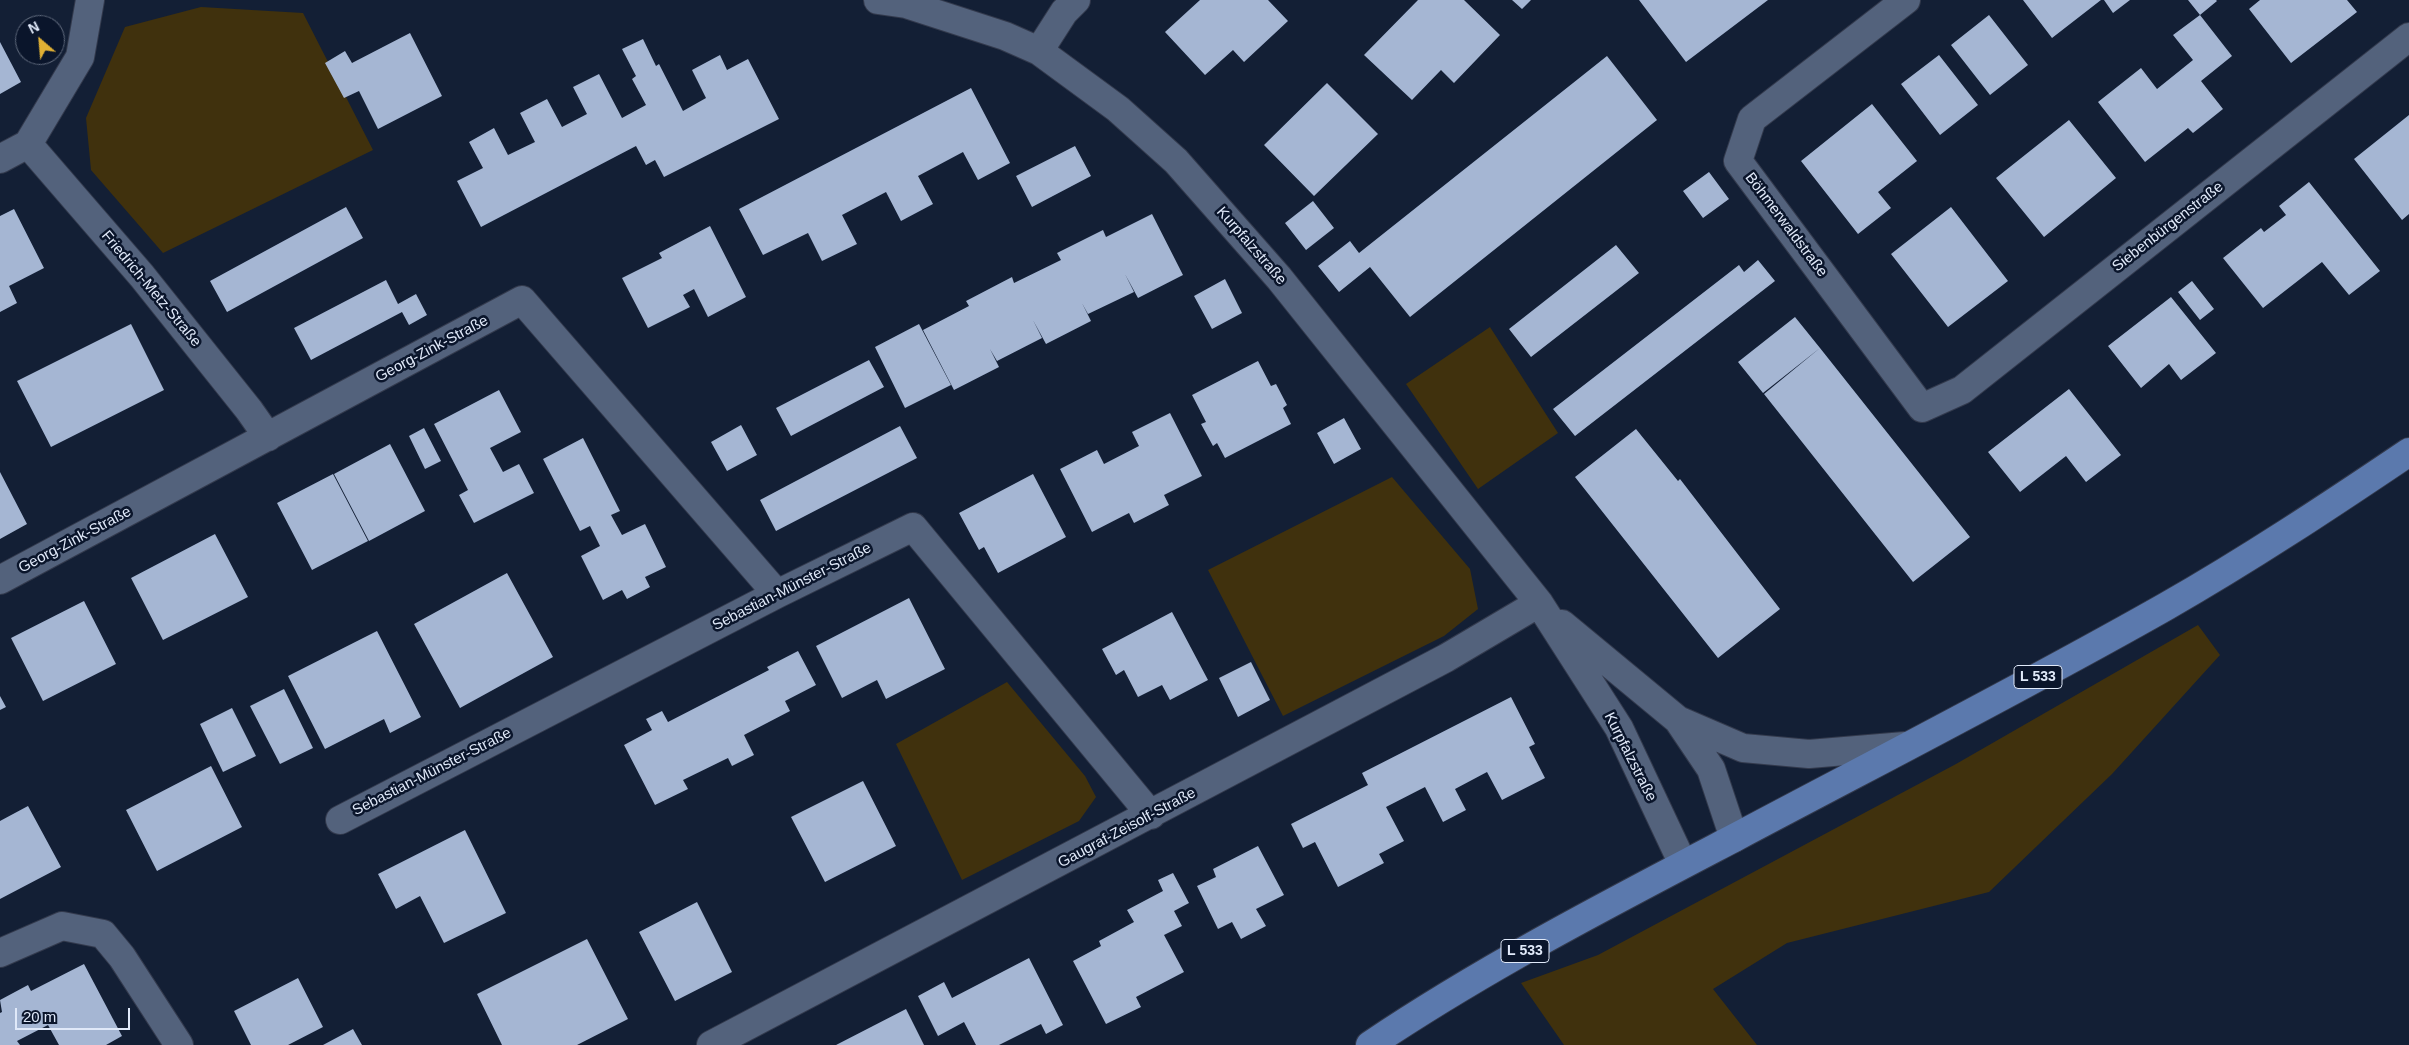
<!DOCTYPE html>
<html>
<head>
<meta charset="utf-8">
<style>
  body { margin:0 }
  #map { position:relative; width:2409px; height:1045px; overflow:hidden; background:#131f35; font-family:Arial,sans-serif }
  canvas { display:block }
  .north { position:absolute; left:15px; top:15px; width:50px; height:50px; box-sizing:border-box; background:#0a152b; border:1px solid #606a7d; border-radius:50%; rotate:333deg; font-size:14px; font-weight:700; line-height:20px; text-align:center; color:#e0e9f9 }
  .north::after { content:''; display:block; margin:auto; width:18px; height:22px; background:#e0b034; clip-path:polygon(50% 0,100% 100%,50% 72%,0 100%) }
  .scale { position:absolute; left:15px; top:1008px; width:115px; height:22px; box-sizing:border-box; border:2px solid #e0e9f9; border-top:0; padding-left:6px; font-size:15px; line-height:18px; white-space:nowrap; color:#e0e9f9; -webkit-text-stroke:4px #0a152b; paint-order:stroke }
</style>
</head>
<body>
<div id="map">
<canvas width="2409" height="1045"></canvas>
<div class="north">N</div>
<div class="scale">20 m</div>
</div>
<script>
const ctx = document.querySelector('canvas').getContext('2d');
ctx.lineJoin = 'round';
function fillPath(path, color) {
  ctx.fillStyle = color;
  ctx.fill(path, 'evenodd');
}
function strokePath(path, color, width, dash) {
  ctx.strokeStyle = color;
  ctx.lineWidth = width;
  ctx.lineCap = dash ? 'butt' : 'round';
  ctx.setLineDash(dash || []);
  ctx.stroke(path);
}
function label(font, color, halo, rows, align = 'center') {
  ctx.font = font + ' Arial,sans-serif';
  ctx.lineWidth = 5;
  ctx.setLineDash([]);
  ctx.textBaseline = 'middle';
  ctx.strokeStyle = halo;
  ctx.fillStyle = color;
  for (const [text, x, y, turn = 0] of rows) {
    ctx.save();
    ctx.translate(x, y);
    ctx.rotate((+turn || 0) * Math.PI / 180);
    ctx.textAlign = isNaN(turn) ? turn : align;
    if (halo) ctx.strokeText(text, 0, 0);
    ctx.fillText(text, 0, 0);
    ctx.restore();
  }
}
const green = new Path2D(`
  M 201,7 L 303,13 L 373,150 L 163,253 L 91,170 L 86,118 L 125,27 Z
  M 1490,327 L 1558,433 L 1478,489 L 1406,384 Z
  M 1392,477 L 1470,569 L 1478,609 L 1444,636 L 1283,716 L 1208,570 Z
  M 2198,625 L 2220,655 L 2112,774 L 1989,892 L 1787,943 L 1713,989 L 1757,1045 L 1564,1045 L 1521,983 L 1598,955 L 1956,764 Z
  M 1007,682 L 1085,776 L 1096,797 L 1079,821 L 962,880 L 896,744 Z`);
const building = new Path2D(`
  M 1200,0 L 1268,0 L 1288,21 L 1244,62 L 1233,50 L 1205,75 L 1165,32 Z
  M 1418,0 L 1464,0 L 1500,35 L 1454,83 L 1441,70 L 1412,100 L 1364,55 Z
  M 1512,0 L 1531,0 L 1522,9 Z
  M 1639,0 L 1768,0 L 1686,62 Z
  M 2023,0 L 2101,0 L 2052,38 Z
  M 2104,0 L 2130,0 L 2113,13 Z
  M 2188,0 L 2216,0 L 2217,1 L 2200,15 Z
  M 2260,0 L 2347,0 L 2357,12 L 2291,63 L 2249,9 Z
  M 1989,15 L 2028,65 L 1990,95 L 1951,45 Z
  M 2200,15 L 2232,56 L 2201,81 L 2223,109 L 2193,133 L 2188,128 L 2145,162 L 2098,102 L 2141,68 L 2157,89 L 2193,60 L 2173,35 Z
  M 410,33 L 442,96 L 378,129 L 359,91 L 344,98 L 325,63 L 345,51 L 352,63 Z
  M 643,39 L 656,66 L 659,64 L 683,111 L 706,98 L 692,70 L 720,55 L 727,70 L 748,59 L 779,119 L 664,177 L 655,160 L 646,165 L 636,146 L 481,227 L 457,181 L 483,168 L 469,142 L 494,128 L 508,155 L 535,142 L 520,113 L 547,99 L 562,127 L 587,114 L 573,87 L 599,74 L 622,118 L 646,105 L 632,79 L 636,76 L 622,49 Z
  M 0,42 L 21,82 L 0,94 Z
  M 1939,55 L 1978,105 L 1940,135 L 1901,84 Z
  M 1607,56 L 1657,120 L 1410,317 L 1370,267 L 1339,292 L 1318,266 L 1350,241 L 1359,253 Z
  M 1327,83 L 1378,134 L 1314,196 L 1264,145 Z
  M 971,88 L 1010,163 L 978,180 L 963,152 L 918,176 L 933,204 L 901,221 L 886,192 L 842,215 L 857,244 L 822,261 L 808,233 L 763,255 L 739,209 Z
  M 1872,104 L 1917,161 L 1878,192 L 1891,208 L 1858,234 L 1801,161 Z
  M 2409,115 L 2409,214 L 2402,220 L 2354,159 Z
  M 2069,120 L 2116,178 L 2044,237 L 1996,178 Z
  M 1075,146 L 1091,176 L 1032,207 L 1016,176 Z
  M 1709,172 L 1729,199 L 1703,218 L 1683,191 Z
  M 2309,182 L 2380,271 L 2349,295 L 2322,262 L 2263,308 L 2223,258 L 2261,228 L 2264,232 L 2286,215 L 2279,206 Z
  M 1313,201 L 1334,228 L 1306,250 L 1285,223 Z
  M 346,207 L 363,238 L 227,312 L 210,281 Z
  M 1951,207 L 2008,281 L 1948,327 L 1891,254 Z
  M 14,209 L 44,268 L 9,286 L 17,303 L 0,312 L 0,216 Z
  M 1152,214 L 1183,275 L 1138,298 L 1125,274 L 1134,292 L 1088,314 L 1082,303 L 1091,321 L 1046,344 L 1033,320 L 1042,338 L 997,361 L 990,349 L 999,367 L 954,390 L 923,330 L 969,306 L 966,301 L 1012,277 L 1014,283 L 1061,260 L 1057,253 L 1103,230 L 1106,237 Z
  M 710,226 L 746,297 L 708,317 L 694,289 L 683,295 L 690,307 L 648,328 L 622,278 L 662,258 L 659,253 Z
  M 1616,245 L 1639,273 L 1531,357 L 1509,329 Z
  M 1758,260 L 1775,281 L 1575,436 L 1553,409 L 1739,265 L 1744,272 Z
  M 1225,279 L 1242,313 L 1212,329 L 1194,296 Z
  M 386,280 L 398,304 L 416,294 L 427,315 L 409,325 L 402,312 L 311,360 L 294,328 Z
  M 2192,281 L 2214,309 L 2200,320 L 2178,292 Z
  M 2171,297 L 2216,353 L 2181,380 L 2169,364 L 2141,388 L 2108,346 Z
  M 1795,317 L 1820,348 L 1763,393 L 1738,362 Z
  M 131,324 L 164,390 L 51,447 L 17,381 Z
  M 919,324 L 951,385 L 905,408 L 875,347 Z
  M 1820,348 L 1970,537 L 1913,582 L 1764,394 Z
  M 869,360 L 884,387 L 791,436 L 776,408 Z
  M 1258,361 L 1271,386 L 1276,384 L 1287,405 L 1283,408 L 1291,424 L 1225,458 L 1217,443 L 1213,446 L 1201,424 L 1206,422 L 1192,395 Z
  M 2069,389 L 2121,455 L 2086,482 L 2066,456 L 2020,492 L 1988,452 Z
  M 499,390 L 521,432 L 490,448 L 503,472 L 519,464 L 534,493 L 474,523 L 459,495 L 468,490 L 434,424 Z
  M 1170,413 L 1202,476 L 1164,495 L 1169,505 L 1134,523 L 1129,513 L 1092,532 L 1060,469 L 1097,450 L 1104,464 L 1139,446 L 1132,432 Z
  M 1344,418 L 1361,449 L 1334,464 L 1317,433 Z
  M 741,425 L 757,455 L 727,471 L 711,442 Z
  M 900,426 L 917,458 L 776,531 L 760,500 Z
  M 424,428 L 441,461 L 425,469 L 409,436 Z
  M 1636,429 L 1678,481 L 1680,479 L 1780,609 L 1718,658 L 1575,477 Z
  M 583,438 L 620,511 L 611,515 L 622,535 L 645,524 L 666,567 L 645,577 L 650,587 L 627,599 L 622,590 L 603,600 L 581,556 L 600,546 L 590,526 L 580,531 L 543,459 Z
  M 390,444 L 425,511 L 369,541 L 334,474 Z
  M 0,472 L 27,524 L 0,539 Z
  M 333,474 L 368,541 L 312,570 L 277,503 Z
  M 1033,474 L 1066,537 L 998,573 L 984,547 L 979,550 L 959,513 Z
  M 215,534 L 248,597 L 163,640 L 131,578 Z
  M 507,573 L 553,657 L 460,708 L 414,624 Z
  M 909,598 L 945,669 L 886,699 L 877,680 L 842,698 L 816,646 Z
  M 84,601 L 116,664 L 43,701 L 11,638 Z
  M 1172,612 L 1208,680 L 1170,700 L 1162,685 L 1138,697 L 1124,670 L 1116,675 L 1102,649 Z
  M 377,631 L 421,717 L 390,733 L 384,719 L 325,749 L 288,676 Z
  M 798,651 L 816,685 L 785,701 L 790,711 L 744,735 L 754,755 L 732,766 L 728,758 L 683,780 L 688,789 L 655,805 L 624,745 L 652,730 L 646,719 L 662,711 L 668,722 L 769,670 L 767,667 Z
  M 1251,662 L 1270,700 L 1238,717 L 1219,678 Z
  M 284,689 L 313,748 L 280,764 L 250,706 Z
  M 0,696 L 6,707 L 0,710 Z
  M 1511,697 L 1535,744 L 1529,747 L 1545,778 L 1502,800 L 1487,772 L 1455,789 L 1466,810 L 1443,822 L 1425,787 L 1386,807 L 1404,841 L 1379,854 L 1384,863 L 1338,887 L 1315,842 L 1303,848 L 1291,824 L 1368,785 L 1362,773 Z
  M 232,708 L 256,756 L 223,772 L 200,724 Z
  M 211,766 L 242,827 L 157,871 L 126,810 Z
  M 863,781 L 896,846 L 825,882 L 791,817 Z
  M 28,806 L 61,867 L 0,899 L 0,821 Z
  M 465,830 L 506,913 L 444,943 L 420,896 L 396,909 L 378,874 Z
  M 1258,846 L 1284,895 L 1256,909 L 1266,926 L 1241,939 L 1232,922 L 1218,929 L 1197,886 L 1216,877 L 1213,869 Z
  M 1173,873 L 1189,903 L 1174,911 L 1182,926 L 1164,935 L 1184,972 L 1136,997 L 1141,1007 L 1106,1024 L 1073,961 L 1101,946 L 1099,941 L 1134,922 L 1127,910 L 1163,891 L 1158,880 Z
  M 697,902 L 732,972 L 675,1001 L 639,932 Z
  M 587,939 L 628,1019 L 577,1045 L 502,1045 L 477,994 Z
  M 1029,958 L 1063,1025 L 1046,1034 L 1041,1024 L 999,1045 L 976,1045 L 964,1022 L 938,1036 L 918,996 L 944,982 L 952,998 Z
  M 84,964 L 122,1036 L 106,1045 L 59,1045 L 48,1025 L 17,1041 L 20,1045 L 0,1045 L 0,1013 L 2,1012 L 0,1000 L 28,985 L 31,991 Z
  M 298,978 L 323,1027 L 288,1045 L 251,1045 L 234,1011 Z
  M 906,1009 L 924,1045 L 836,1045 Z
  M 353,1029 L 362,1045 L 323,1045 Z`);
const minor = new Path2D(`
  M 878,0 L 906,4 L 1005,36 L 1039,51 L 1118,109 L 1176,161 L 1279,278 L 1539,603 L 1619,728 L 1683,864
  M 1906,0 L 1752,119 L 1738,161 L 1922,408 L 1962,390 L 2409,37
  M 1039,51 L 1064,12 L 1076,0
  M 28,144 L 142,276 L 249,410 L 268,437
  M 0,159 L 28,144 L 80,57 L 90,0
  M 0,580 L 522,300 L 777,594
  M 1562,624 L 1678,720 L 1743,748 L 1809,754 L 1905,746
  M 1678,720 L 1711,769 L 1734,838
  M 340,820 L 777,594 L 913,527 L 1151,815
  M 0,953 L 62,926 L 103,934 L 122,957 L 179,1045
  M 711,1045 L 1446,658 L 1539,603`);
const major = new Path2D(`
  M 1370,1045 C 1486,967 1612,902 1736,837 C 1879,761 2024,687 2165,607 C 2249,559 2329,506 2409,452`);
const shields = [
  [2038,677,48],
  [1525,951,48]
];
const shieldNames = [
  ["L 533",2038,677],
  ["L 533",1525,951]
];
const streetNames = [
  ["Böhmerwaldstraße",1786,225,53],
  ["Siebenbürgenstraße",2168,227,-38],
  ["Kurpfalzstraße",1251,246,49],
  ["Friedrich-Metz-Straße",151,289,50],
  ["Georg-Zink-Straße",432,349,-28],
  ["Georg-Zink-Straße",75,540,-28],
  ["Sebastian-Münster-Straße",792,587,-27],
  ["Kurpfalzstraße",1630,757,63],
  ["Sebastian-Münster-Straße",432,772,-27],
  ["Gaugraf-Zeisolf-Straße",1127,828,-28]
];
fillPath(green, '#40310d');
fillPath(building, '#a5b6d3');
strokePath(minor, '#333a4d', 30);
strokePath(major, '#333a4d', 30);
strokePath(minor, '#53627c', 28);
strokePath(major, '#5b79ad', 28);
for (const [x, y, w] of shields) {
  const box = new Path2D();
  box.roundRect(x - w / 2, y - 11.5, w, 23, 4);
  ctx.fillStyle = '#0a152b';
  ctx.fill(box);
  strokePath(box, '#e0e9f9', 1);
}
label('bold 14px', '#e0e9f9', null, shieldNames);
label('15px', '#e0e9f9', '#0a152b', streetNames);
</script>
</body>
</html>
